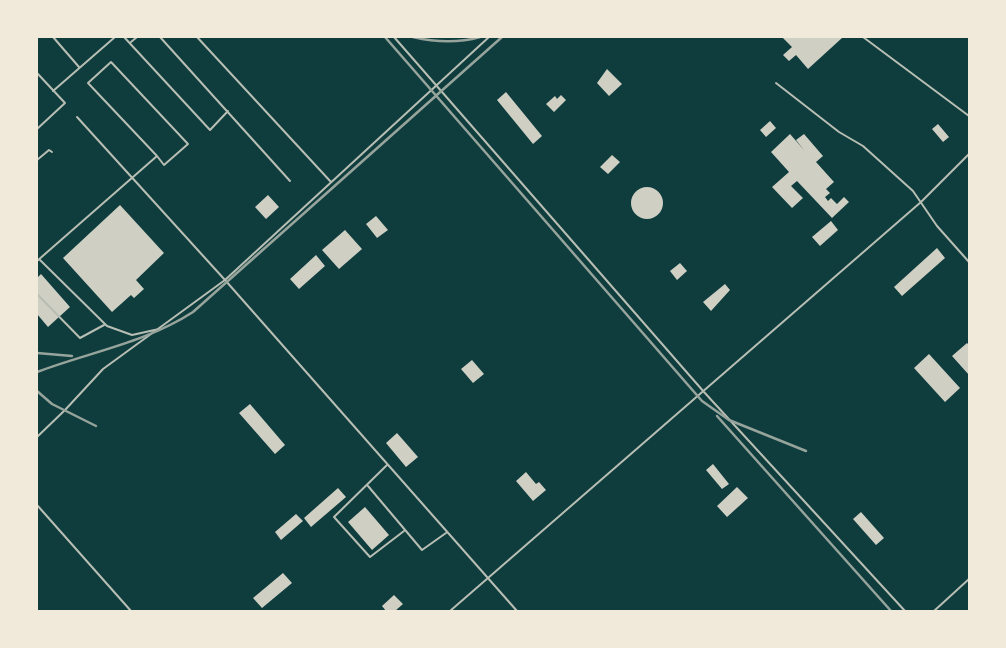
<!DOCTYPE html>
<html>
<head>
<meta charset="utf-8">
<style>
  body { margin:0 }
  #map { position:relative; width:1006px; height:648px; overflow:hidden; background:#0f3d3e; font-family:"PT Sans Narrow",sans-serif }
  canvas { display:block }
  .frame { position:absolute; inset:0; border:38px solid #f1e9da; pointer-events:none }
</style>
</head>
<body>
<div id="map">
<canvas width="1006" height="648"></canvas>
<div class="frame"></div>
</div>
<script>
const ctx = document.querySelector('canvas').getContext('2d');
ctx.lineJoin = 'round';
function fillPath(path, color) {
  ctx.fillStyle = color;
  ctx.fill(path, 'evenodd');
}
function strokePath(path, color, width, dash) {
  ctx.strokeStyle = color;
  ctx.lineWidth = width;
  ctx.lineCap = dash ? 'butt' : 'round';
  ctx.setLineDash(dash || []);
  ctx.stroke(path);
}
const building = new Path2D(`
  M 782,37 L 840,37 L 842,38 L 808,69 L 796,55 L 789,61 L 783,55 L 792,47 Z
  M 607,69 L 622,84 L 609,96 L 597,83 Z
  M 506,92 L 542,136 L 533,144 L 497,100 Z
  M 561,95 L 566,100 L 554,112 L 546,104 L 555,96 L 557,99 Z
  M 770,121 L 776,128 L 766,137 L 760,130 Z
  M 938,124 L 949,137 L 943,142 L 932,129 Z
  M 790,134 L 804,150 L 796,140 L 804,134 L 823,156 L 816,162 L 834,182 L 826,189 L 830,193 L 825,197 L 828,201 L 831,198 L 837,204 L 844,197 L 849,202 L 832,218 L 797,181 L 791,186 L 803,198 L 792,208 L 772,187 L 789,172 L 771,152 Z
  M 612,155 L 620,162 L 608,174 L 600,167 Z
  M631 203a16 16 0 1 1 32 0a16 16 0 1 1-32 0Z
  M 268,195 L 279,207 L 266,219 L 255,207 Z
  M 120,205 L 164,253 L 136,280 L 144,289 L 134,298 L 131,295 L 112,312 L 63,258 Z
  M 376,216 L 388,230 L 377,238 L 366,224 Z
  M 831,221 L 838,230 L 820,246 L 812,237 Z
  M 345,230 L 362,249 L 339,269 L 322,250 Z
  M 937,248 L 945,258 L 902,296 L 894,287 Z
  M 316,255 L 325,266 L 299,289 L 290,279 Z
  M 680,263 L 687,271 L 677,280 L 670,271 Z
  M 41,274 L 70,307 L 48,327 L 37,314 L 37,278 Z
  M 725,284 L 730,290 L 711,311 L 703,302 Z
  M 967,343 L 969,345 L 969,375 L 952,356 Z
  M 929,354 L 960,388 L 945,402 L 914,368 Z
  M 472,360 L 484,374 L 473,383 L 461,369 Z
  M 250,404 L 285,445 L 275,454 L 239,413 Z
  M 397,433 L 418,457 L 406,467 L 386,443 Z
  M 713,464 L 729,484 L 722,489 L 706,470 Z
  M 526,472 L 536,484 L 539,482 L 546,490 L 533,501 L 516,481 Z
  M 737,487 L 748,498 L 727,517 L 717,506 Z
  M 338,488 L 346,497 L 311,527 L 304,518 Z
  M 365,507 L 389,535 L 372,550 L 348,522 Z
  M 861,512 L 884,538 L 876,545 L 853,519 Z
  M 296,514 L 303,521 L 281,540 L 275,532 Z
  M 283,573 L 292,583 L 262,608 L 253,598 Z
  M 394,595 L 403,604 L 395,611 L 386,611 L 382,606 Z`);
const service = new Path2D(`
  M 53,37 L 79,67
  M 124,37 L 210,130 L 228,111
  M 160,37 L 290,181
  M 197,37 L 331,182
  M 394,37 L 704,392 L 905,611
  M 863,37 L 969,116
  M 131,42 L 137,37
  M 37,73 L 65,103 L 37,129
  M 776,83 L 839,132 L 863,146 L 913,191 L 937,226 L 969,262
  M 53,91 L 115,37
  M 77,117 L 225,280 L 517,611
  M 37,160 L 49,150 L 52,152
  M 40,260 L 107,326 L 132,335 L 159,329
  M 37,261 L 157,156 L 164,165 L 188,144 L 111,62 L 88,83 L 157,156
  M 37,294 L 80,338 L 104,325
  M 37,437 L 65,410 L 103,369 L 225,280 L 489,37
  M 387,465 L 334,517 L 370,557 L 404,531
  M 368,486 L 422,550 L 446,533
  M 37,505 L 131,611
  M 450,611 L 921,202 L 969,154
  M 934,611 L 969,579`);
const rail = new Path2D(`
  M 385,37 L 702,401 L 729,420 L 806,451
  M 413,37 C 434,42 459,43 480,37
  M 37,353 L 72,356
  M 37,372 C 90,352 145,343 193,312 L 502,37
  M 37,391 L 52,404 L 96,426
  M 717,416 L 891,611`);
fillPath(building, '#cfcfc3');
strokePath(service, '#b8beb3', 2);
strokePath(rail, '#97a49c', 2.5);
</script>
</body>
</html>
